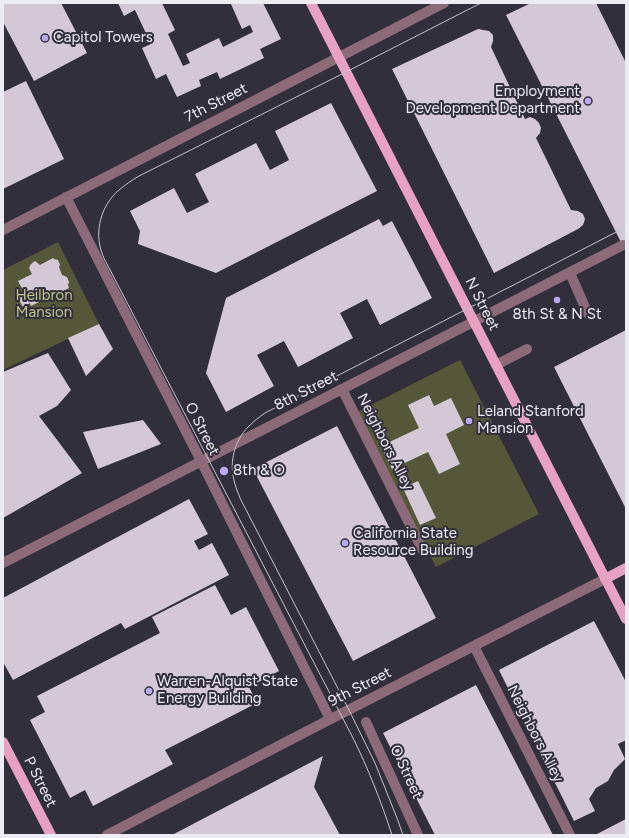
<!DOCTYPE html>
<html>
<head>
<meta charset="utf-8">
<style>
  body { margin:0 }
  #map { position:relative; width:629px; height:838px; overflow:hidden; background:#312f3c; font-family:Figtree,sans-serif }
  canvas { display:block }
  .frame { position:absolute; inset:0; border:4px solid #edecf5; pointer-events:none }
</style>
</head>
<body>
<div id="map">
<canvas width="629" height="838"></canvas>
<div class="frame"></div>
</div>
<script>
const ctx = document.querySelector('canvas').getContext('2d');
ctx.lineJoin = 'round';
function fillPath(path, color) {
  ctx.fillStyle = color;
  ctx.fill(path, 'evenodd');
}
function strokePath(path, color, width, dash) {
  ctx.strokeStyle = color;
  ctx.lineWidth = width;
  ctx.lineCap = dash ? 'butt' : 'round';
  ctx.setLineDash(dash || []);
  ctx.stroke(path);
}
function label(font, color, halo, rows, align = 'center') {
  ctx.font = font + ' Figtree,sans-serif';
  ctx.lineWidth = 4;
  ctx.setLineDash([]);
  ctx.textBaseline = 'middle';
  ctx.strokeStyle = halo;
  ctx.fillStyle = color;
  for (const [text, x, y, turn = 0] of rows) {
    ctx.save();
    ctx.translate(x, y);
    ctx.rotate((+turn || 0) * Math.PI / 180);
    ctx.textAlign = isNaN(turn) ? turn : align;
    if (halo) ctx.strokeText(text, 0, 0);
    ctx.fillText(text, 0, 0);
    ctx.restore();
  }
}
const green = new Path2D(`
  M 58,242 L 99,324 L 3,370 L 3,270 Z
  M 460,360 L 539,514 L 436,567 L 357,412 Z`);
const building = new Path2D(`
  M 3,3 L 61,3 L 87,53 L 34,81 L 3,22 Z
  M 118,3 L 151,3 L 152,4 L 155,3 L 162,3 L 175,30 L 168,34 L 183,66 L 190,63 L 186,54 L 219,38 L 223,47 L 253,32 L 250,25 L 242,29 L 231,4 L 234,3 L 263,3 L 281,39 L 260,49 L 264,58 L 220,79 L 217,72 L 199,80 L 201,86 L 177,97 L 166,74 L 156,79 L 142,48 L 151,44 L 135,10 L 124,16 Z
  M 531,3 L 596,3 L 626,63 L 626,252 L 506,15 Z
  M 478,29 L 489,31 L 493,35 L 493,41 L 491,47 L 525,119 L 530,117 L 535,119 L 539,123 L 541,128 L 540,133 L 536,138 L 571,210 L 578,211 L 583,214 L 585,219 L 583,225 L 578,229 L 494,273 L 392,69 Z
  M 26,81 L 64,159 L 3,189 L 3,92 Z
  M 331,103 L 377,191 L 216,273 L 138,244 L 140,231 L 130,211 L 174,188 L 187,213 L 209,202 L 195,174 L 256,143 L 270,170 L 289,160 L 275,131 Z
  M 379,219 L 383,226 L 392,221 L 432,298 L 380,325 L 367,299 L 340,313 L 353,338 L 298,367 L 284,341 L 257,355 L 274,386 L 226,412 L 206,373 L 226,298 Z
  M 53,258 L 54,259 L 58,260 L 60,265 L 59,267 L 62,275 L 67,277 L 69,282 L 68,285 L 69,288 L 44,301 L 43,300 L 31,306 L 30,303 L 23,307 L 17,296 L 24,292 L 18,281 L 32,274 L 29,268 L 31,264 L 35,261 L 40,265 Z
  M 99,324 L 113,349 L 86,376 L 68,338 Z
  M 626,330 L 626,509 L 554,367 Z
  M 48,353 L 71,390 L 57,406 L 39,416 L 82,473 L 3,518 L 3,372 Z
  M 429,395 L 434,406 L 451,398 L 464,425 L 446,434 L 460,464 L 439,474 L 428,452 L 392,469 L 381,446 L 419,428 L 408,405 Z
  M 143,420 L 161,444 L 98,469 L 83,432 Z
  M 337,426 L 436,618 L 353,661 L 253,469 Z
  M 418,481 L 436,518 L 420,525 L 403,488 Z
  M 189,499 L 208,534 L 194,541 L 199,550 L 212,543 L 229,575 L 125,629 L 121,623 L 13,680 L 3,662 L 3,598 Z
  M 215,585 L 231,615 L 246,607 L 279,671 L 249,687 L 257,703 L 165,750 L 173,764 L 93,806 L 85,790 L 70,798 L 30,720 L 45,712 L 37,696 L 160,633 L 152,617 Z
  M 594,621 L 626,682 L 626,740 L 618,744 L 625,759 L 614,770 L 608,781 L 596,788 L 589,799 L 595,811 L 574,821 L 499,670 Z
  M 476,685 L 553,835 L 435,835 L 383,733 Z
  M 323,756 L 314,787 L 340,835 L 172,835 Z
  M 626,819 L 626,835 L 595,835 Z`);
const minor = new Path2D(`
  M 66,197 L 201,461 L 330,719
  M 3,230 L 444,3
  M 570,273 L 588,314
  M 496,365 L 527,349
  M 342,389 L 423,551
  M 3,563 L 623,245
  M 474,646 L 570,835
  M 366,722 L 418,835
  M 107,835 L 317,726 L 605,579`);
const major = new Path2D(`
  M 311,3 L 626,619
  M 605,579 L 626,568
  M 3,742 L 51,835`);
const tram = new Path2D(`
  M 392,835 C 381,801 368,768 352,736 L 107,264 C 105,260 103,257 102,253 C 94,232 101,205 119,190 C 125,185 132,180 139,176 L 346,72 L 481,3
  M 403,835 L 397,818 L 375,763 L 349,710 L 240,498 C 238,492 235,486 234,480 C 229,462 235,440 248,427 C 253,422 259,417 265,413 L 626,227`);
const markers = [
  [45,38,4,"#bca9f5"],
  [588,101,4,"#bca9f5"],
  [557,300,4,"#bca9f5"],
  [469,421,4,"#bca9f5"],
  [224,471,5,"#bca9f5"],
  [345,543,4,"#bca9f5"],
  [149,691,4,"#bca9f5"]
];
const poiNames = [
  ["Capitol Towers",53,38],
  ["Employment",580,92,"right"],
  ["Development Department",580,109,"right"],
  ["8th St & N St",557,315,"center"],
  ["Leland Stanford",477,412],
  ["Mansion",477,429],
  ["8th & O",233,471],
  ["California State",353,534],
  ["Resource Building",353,551],
  ["Warren-Alquist State",157,682],
  ["Energy Building",157,699]
];
const streetNames = [
  ["7th Street",216,103,-27],
  ["N Street",482,304,63],
  ["8th Street",306,391,-27],
  ["O Street",202,429,63],
  ["Neighbors Alley",385,442,63],
  ["9th Street",360,687,-27],
  ["Neighbors Alley",535,734,63],
  ["O Street",406,772,65],
  ["P Street",40,782,63]
];
const parkNames = [
  ["Heilbron",44,296],
  ["Mansion",44,313]
];
fillPath(green, '#545839');
fillPath(building, '#d5c8d6');
strokePath(minor, '#8c6a79', 10);
strokePath(major, '#e7a1c2', 10);
strokePath(tram, '#c5c4ce', 1);
for (const [x, y, r, color] of markers) {
  const dot = new Path2D();
  dot.arc(x, y, r, 0, 2 * Math.PI);
  ctx.fillStyle = color;
  ctx.fill(dot);
  strokePath(dot, '#312f3c', 1.5);
}
label('15px', '#edecf5', '#312f3c', poiNames, 'left');
label('15px', '#edecf5', '#312f3c', streetNames);
label('15px', '#bec68a', '#312f3c', parkNames);
</script>
</body>
</html>
